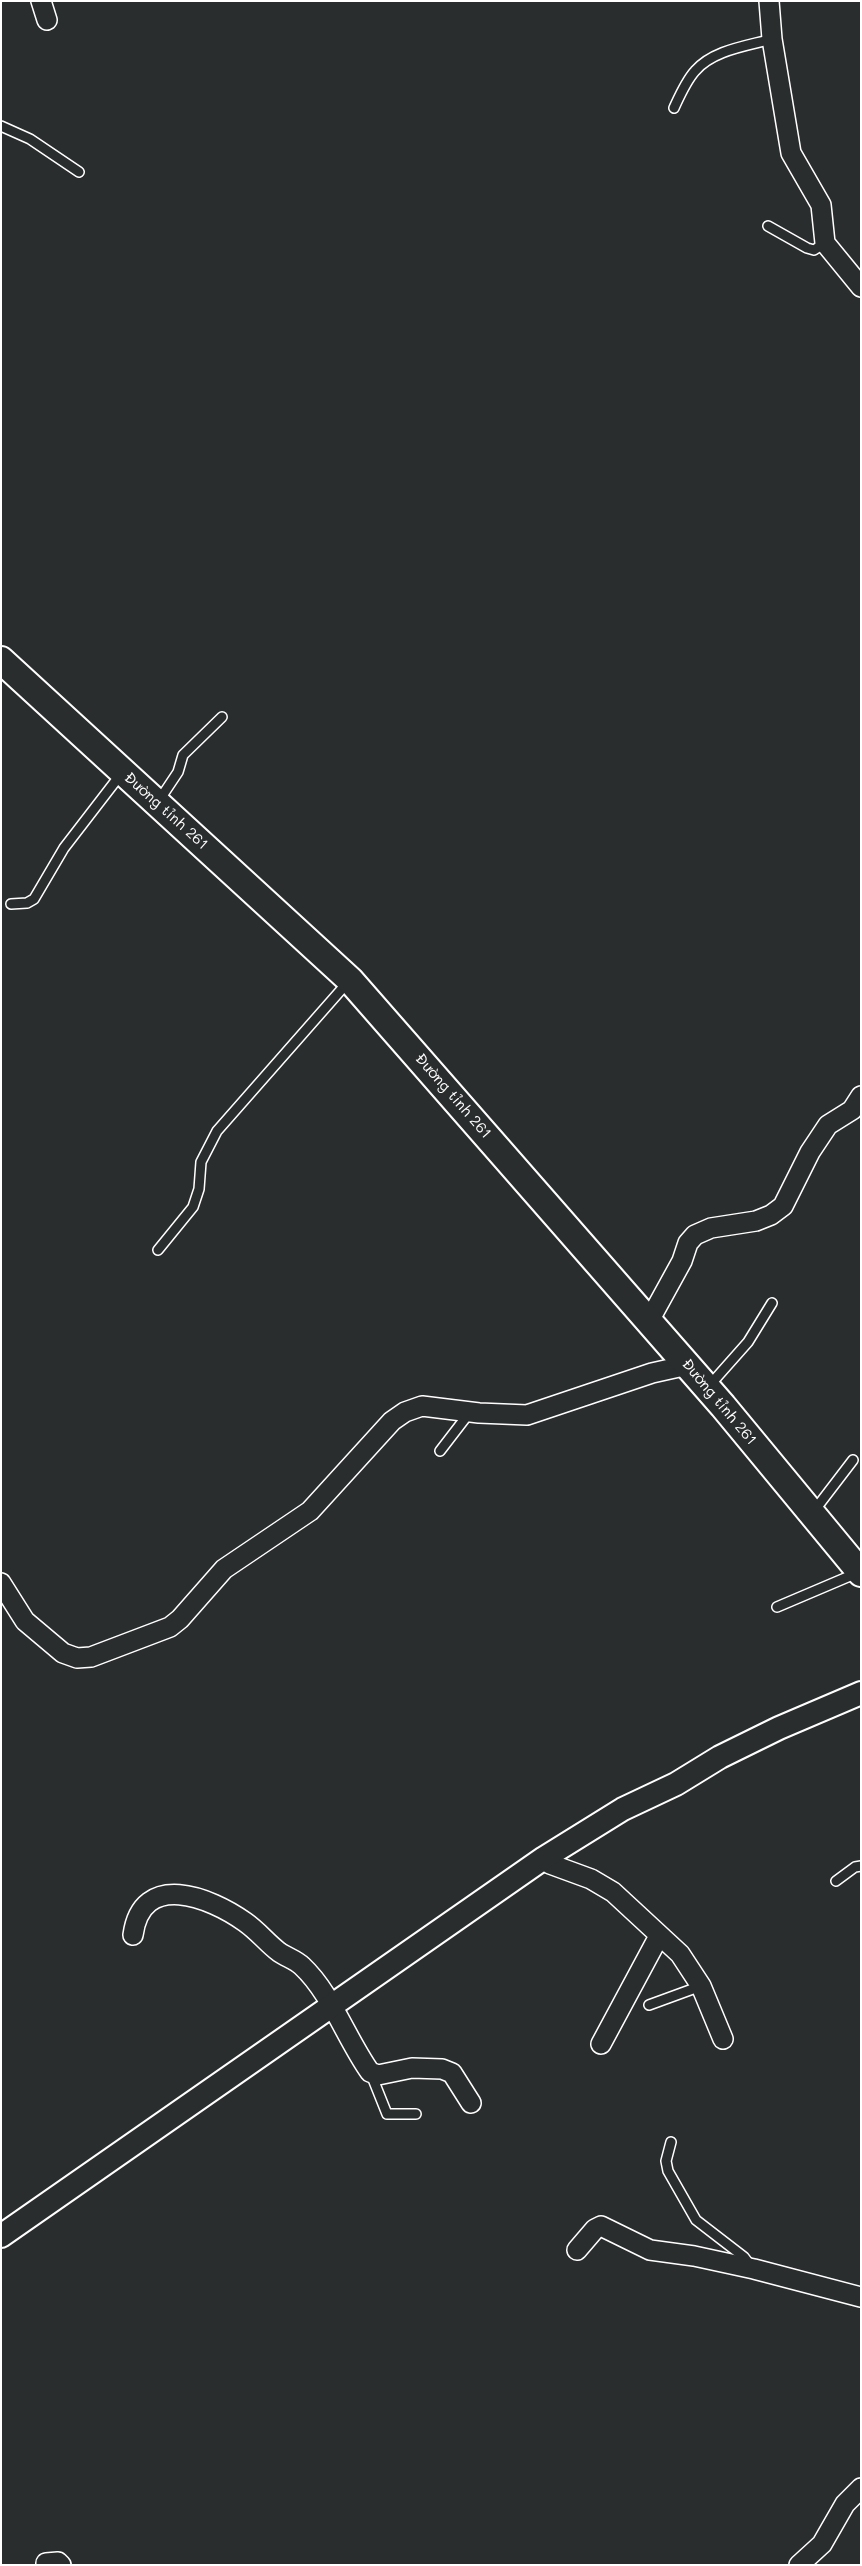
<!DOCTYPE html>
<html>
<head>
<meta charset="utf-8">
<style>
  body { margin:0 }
  #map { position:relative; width:862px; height:2566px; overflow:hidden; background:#2a2d2e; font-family:Mali,sans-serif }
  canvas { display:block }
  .frame { position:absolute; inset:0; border:2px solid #fff; pointer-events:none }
</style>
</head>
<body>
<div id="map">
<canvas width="862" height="2566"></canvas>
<div class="frame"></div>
</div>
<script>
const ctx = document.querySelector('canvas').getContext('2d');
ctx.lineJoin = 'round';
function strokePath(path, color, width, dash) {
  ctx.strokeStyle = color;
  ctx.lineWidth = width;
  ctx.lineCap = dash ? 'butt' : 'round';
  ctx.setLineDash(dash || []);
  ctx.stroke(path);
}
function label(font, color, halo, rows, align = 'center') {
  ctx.font = font + ' Mali,sans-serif';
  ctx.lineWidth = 4;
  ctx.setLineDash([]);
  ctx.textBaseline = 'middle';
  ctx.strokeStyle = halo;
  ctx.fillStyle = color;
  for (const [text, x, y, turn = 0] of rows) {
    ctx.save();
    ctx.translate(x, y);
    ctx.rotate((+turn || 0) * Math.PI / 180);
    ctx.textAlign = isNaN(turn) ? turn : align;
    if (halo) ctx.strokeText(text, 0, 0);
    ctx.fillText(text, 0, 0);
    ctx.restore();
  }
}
const service = new Path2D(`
  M 674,108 C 680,95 686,81 695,71 C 713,50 747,46 772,39
  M 1,126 L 30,139 L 79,172
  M 768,226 L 807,248 L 814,250 L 825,243
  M 158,802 L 178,772 L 183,755 L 222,717
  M 11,904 L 27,903 L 34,899 L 64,848 L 121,774
  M 158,1250 L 193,1207 L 199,1189 L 201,1162 L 217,1131 L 348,982
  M 709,1386 L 748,1342 L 772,1303
  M 440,1451 L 470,1412
  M 814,1511 L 853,1460
  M 777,1607 L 857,1573
  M 836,1881 L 855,1867 L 861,1866
  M 649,2005 L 701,1986
  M 371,2074 L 387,2114 L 416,2114
  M 671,2142 L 666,2161 L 668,2171 L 696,2220 L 744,2257 L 750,2265`);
const minor = new Path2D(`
  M 41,1 L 47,20
  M 769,1 L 772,39 L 791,153 L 821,205 L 825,243 L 861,287
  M 649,1321 L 682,1261 L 688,1243 L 695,1235 L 711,1228 L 756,1221 L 771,1215 L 783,1206 L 810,1152 L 828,1125 L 852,1110 L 861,1096
  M 1,1583 L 25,1621 L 63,1653 L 77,1658 L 91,1657 L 170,1627 L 180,1619 L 224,1569 L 310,1511 L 392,1421 L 405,1412 L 422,1406 L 479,1413 L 527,1415 L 652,1373 L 688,1365
  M 544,1858 L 550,1864 L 591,1879 L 613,1892 L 680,1954 L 701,1986 L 723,2039
  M 133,1935 C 142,1870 210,1897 245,1922 C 258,1931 267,1943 279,1952 C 286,1957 296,1960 302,1966 C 331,1993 347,2040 370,2072 L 378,2075 L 412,2068 L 442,2069 L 452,2073 L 471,2103
  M 601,2044 L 659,1936
  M 577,2250 L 595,2229 L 601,2226 L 650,2250 L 694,2256 L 754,2269 L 861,2297
  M 46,2563 L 58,2562 L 61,2565
  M 799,2565 L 822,2544 L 845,2504 L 861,2488`);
const tertiary = new Path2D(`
  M 1,2236 L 544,1858 L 623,1809 L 676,1784 L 720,1757 L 779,1728 L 861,1693`);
const secondary = new Path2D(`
  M 1,660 L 350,980 L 723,1406 L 861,1573`);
const streetNames = [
  ["Đường tỉnh 261",166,811,42],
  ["Đường tỉnh 261",453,1096,49],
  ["Đường tỉnh 261",719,1402,50]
];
strokePath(service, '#fff', 12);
strokePath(minor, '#fff', 22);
strokePath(tertiary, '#fff', 26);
strokePath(secondary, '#fff', 30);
strokePath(service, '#2a2d2e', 9);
strokePath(minor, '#2a2d2e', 19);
strokePath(tertiary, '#2a2d2e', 22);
strokePath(secondary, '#2a2d2e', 26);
label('15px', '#fff', '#2a2d2e', streetNames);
</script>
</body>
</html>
